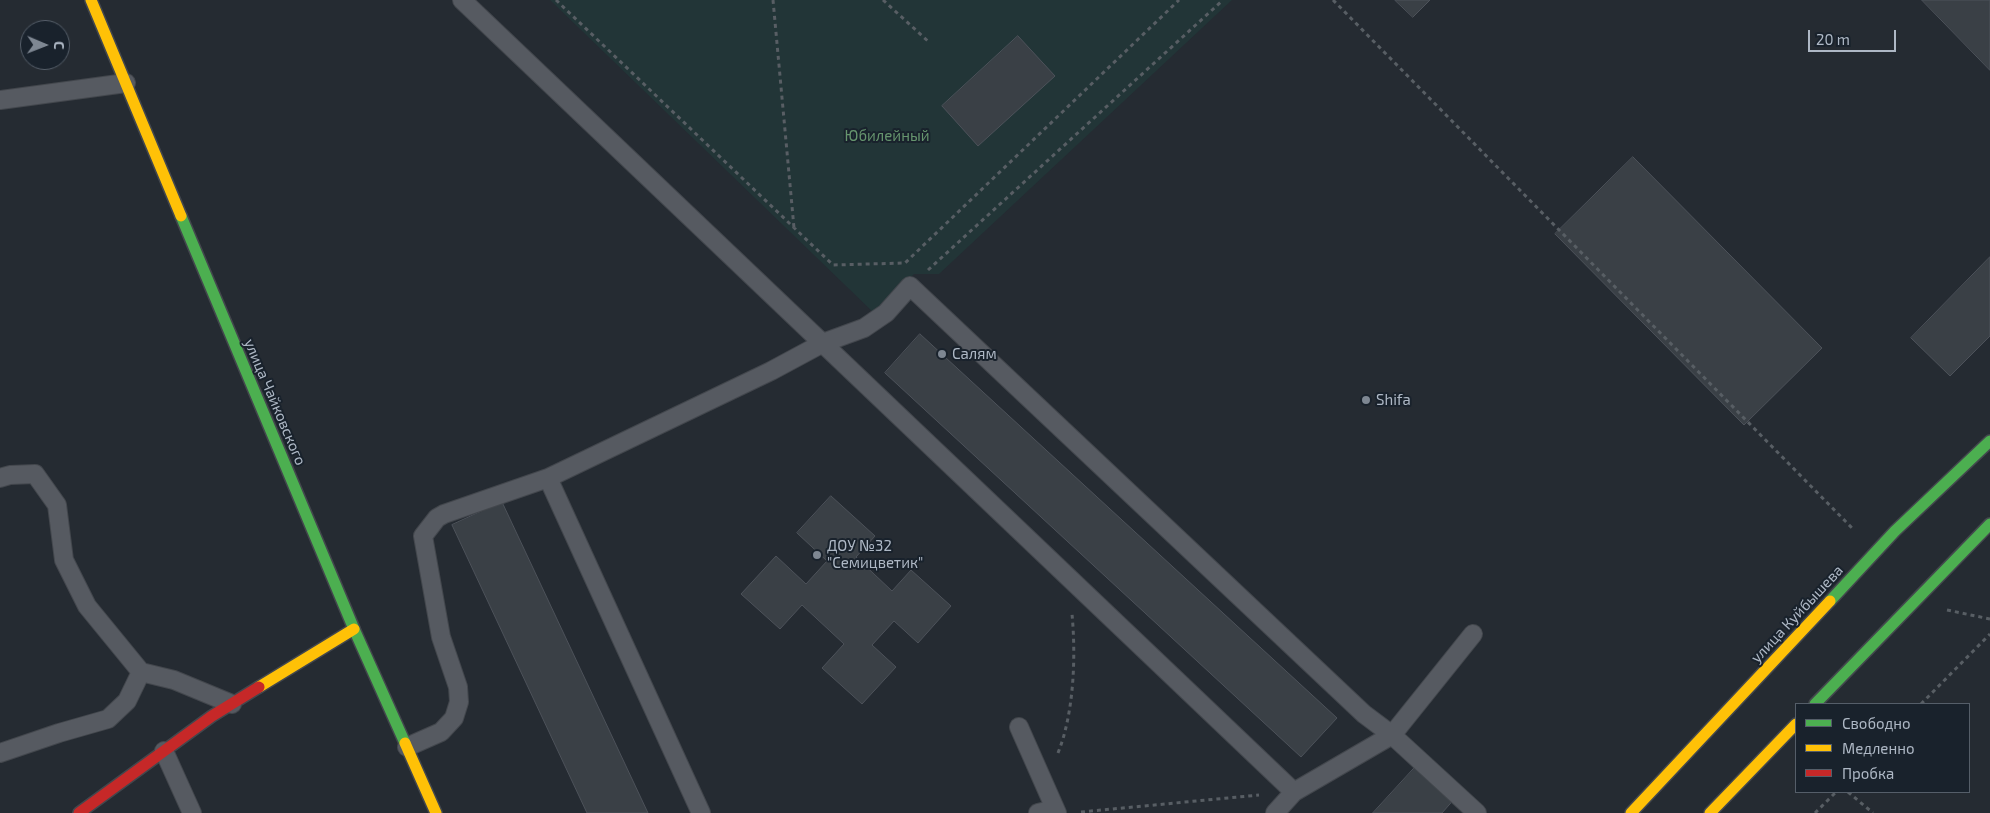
<!DOCTYPE html>
<html>
<head>
<meta charset="utf-8">
<style>
  body { margin:0 }
  #map { position:relative; width:1990px; height:813px; overflow:hidden; background:#252b32; font-family:"Exo 2",sans-serif }
  canvas { display:block }
  .legend { position:absolute; left:1795px; top:703px; width:175px; height:90px; box-sizing:border-box; background:#19222c; border:1px solid #555e69; margin:0; padding:6px 9px; list-style:none; font-size:15px; color:#aeb8c5 }
  .legend li { display:flex; align-items:center; gap:10px; height:25px }
  .legend b { width:25px; border:1px solid #555e69 }
  .north { position:absolute; left:20px; top:20px; width:50px; height:50px; box-sizing:border-box; background:#19222c; border:1px solid #555e69; border-radius:50%; rotate:91deg; font-size:14px; font-weight:700; line-height:20px; text-align:center; color:#aeb8c5 }
  .north::after { content:''; display:block; margin:auto; width:18px; height:22px; background:#7e8792; clip-path:polygon(50% 0,100% 100%,50% 72%,0 100%) }
  .scale { position:absolute; left:1808px; top:30px; width:88px; height:22px; box-sizing:border-box; border:2px solid #aeb8c5; border-top:0; padding-left:6px; font-size:15px; line-height:18px; white-space:nowrap; color:#aeb8c5; -webkit-text-stroke:4px #19222c; paint-order:stroke }
</style>
</head>
<body>
<div id="map">
<canvas width="1990" height="813"></canvas>
<ul class="legend">
<li><b style="height:6px;background:#4caf50"></b>Свободно</li>
<li><b style="height:6px;background:#ffc107"></b>Медленно</li>
<li><b style="height:6px;background:#c62828"></b>Пробка</li>
</ul>
<div class="north">С</div>
<div class="scale">20 m</div>
</div>
<script>
const ctx = document.querySelector('canvas').getContext('2d');
ctx.lineJoin = 'round';
function fillPath(path, color) {
  ctx.fillStyle = color;
  ctx.fill(path, 'evenodd');
}
function strokePath(path, color, width, dash) {
  ctx.strokeStyle = color;
  ctx.lineWidth = width;
  ctx.lineCap = dash ? 'butt' : 'round';
  ctx.setLineDash(dash || []);
  ctx.stroke(path);
}
function label(font, color, halo, rows, align = 'center') {
  ctx.font = font + ' "Exo 2",sans-serif';
  ctx.lineWidth = 4;
  ctx.setLineDash([]);
  ctx.textBaseline = 'middle';
  ctx.strokeStyle = halo;
  ctx.fillStyle = color;
  for (const [text, x, y, turn = 0] of rows) {
    ctx.save();
    ctx.translate(x, y);
    ctx.rotate((+turn || 0) * Math.PI / 180);
    ctx.textAlign = isNaN(turn) ? turn : align;
    if (halo) ctx.strokeText(text, 0, 0);
    ctx.fillText(text, 0, 0);
    ctx.restore();
  }
}
const green = new Path2D(`
  M 550,0 L 1232,0 L 939,274 L 914,274 L 875,314 Z`);
const building = new Path2D(`
  M 1395,0 L 1430,0 L 1413,17 Z
  M 1922,0 L 1990,0 L 1990,70 Z
  M 1018,36 L 1055,76 L 978,146 L 942,106 Z
  M 1633,157 L 1822,348 L 1744,425 L 1555,234 Z
  M 1990,257 L 1990,336 L 1950,376 L 1911,338 Z
  M 920,334 L 1337,718 L 1301,757 L 885,373 Z
  M 831,496 L 875,536 L 856,557 L 892,591 L 911,570 L 951,606 L 918,643 L 894,621 L 872,645 L 896,667 L 862,704 L 822,668 L 844,644 L 802,605 L 780,629 L 741,594 L 776,556 L 806,584 L 827,561 L 797,533 Z
  M 502,502 L 648,813 L 587,813 L 452,525 Z
  M 1419,763 L 1456,797 L 1442,813 L 1373,813 Z`);
const path = new Path2D(`
  M 556,0 L 833,265 L 905,263 L 1179,0
  M 773,0 L 794,228
  M 883,0 L 930,43
  M 1333,0 L 1854,530
  M 928,270 L 1223,0
  M 1947,610 L 1990,619
  M 1921,704 L 1990,634
  M 1058,753 C 1074,713 1076,657 1072,614
  M 1848,792 L 1873,813
  M 1081,812 L 1259,795
  M 1815,813 L 1836,792`);
const lane = new Path2D(`
  M 462,0 L 1294,792 L 1275,813
  M 0,100 L 126,83
  M 0,478 L 10,475 L 35,474 L 57,505 L 64,560 L 87,606 L 141,672 L 174,680 L 232,704
  M 548,478 L 701,813
  M 1473,634 L 1392,735 L 1477,813
  M 1019,727 L 1057,813
  M 407,747 L 441,732 L 454,718 L 459,702 L 458,687 L 441,637 L 423,536 L 437,518 L 444,514 L 548,478 L 771,371 L 823,343 L 864,328 L 886,313 L 910,286 L 1364,714 L 1392,735 L 1294,792
  M 164,751 L 192,813
  M 0,753 L 59,733 L 108,719 L 127,701 L 141,672
  M 1038,813 L 1055,809`);
const fast = new Path2D(`
  M 181,216 L 354,629 L 405,743
  M 1830,601 L 1895,531 L 1990,441
  M 1815,704 L 1990,524`);
const slow = new Path2D(`
  M 91,0 L 181,216
  M 259,687 L 354,629
  M 405,743 L 436,813
  M 1631,813 L 1830,601
  M 1710,813 L 1796,724`);
const jam = new Path2D(`
  M 79,813 L 212,716 L 259,687`);
const markers = [
  [942,354,5,"#7e8792"],
  [1366,400,5,"#7e8792"],
  [817,555,5,"#7e8792"]
];
const parkNames = [
  ["Юбилейный",887,136]
];
const poiNames = [
  ["Салям",952,354],
  ["Shifa",1376,400],
  ["ДОУ №32",827,546],
  ["\"Семицветик\"",827,563]
];
const streetNames = [
  ["улица Чайковского",275,402,67],
  ["улица Куйбышева",1797,614,-47]
];
fillPath(green, '#223537');
fillPath(building, '#3a4046');
strokePath(building, '#4d525a', 1);
strokePath(lane, '#43474d', 20);
strokePath(fast, '#43474d', 14);
strokePath(slow, '#43474d', 14);
strokePath(jam, '#43474d', 14);
strokePath(path, '#585e64', 3, [4, 4]);
strokePath(lane, '#565a61', 18);
strokePath(fast, '#4caf50', 11);
strokePath(slow, '#ffc107', 11);
strokePath(jam, '#c62828', 11);
for (const [x, y, r, color] of markers) {
  const dot = new Path2D();
  dot.arc(x, y, r, 0, 2 * Math.PI);
  ctx.fillStyle = color;
  ctx.fill(dot);
  strokePath(dot, '#19222c', 2);
}
label('15px', '#66956e', '#19222c', parkNames);
label('15px', '#aeb8c5', '#19222c', poiNames, 'left');
label('15px', '#aeb8c5', '#19222c', streetNames);
</script>
</body>
</html>
